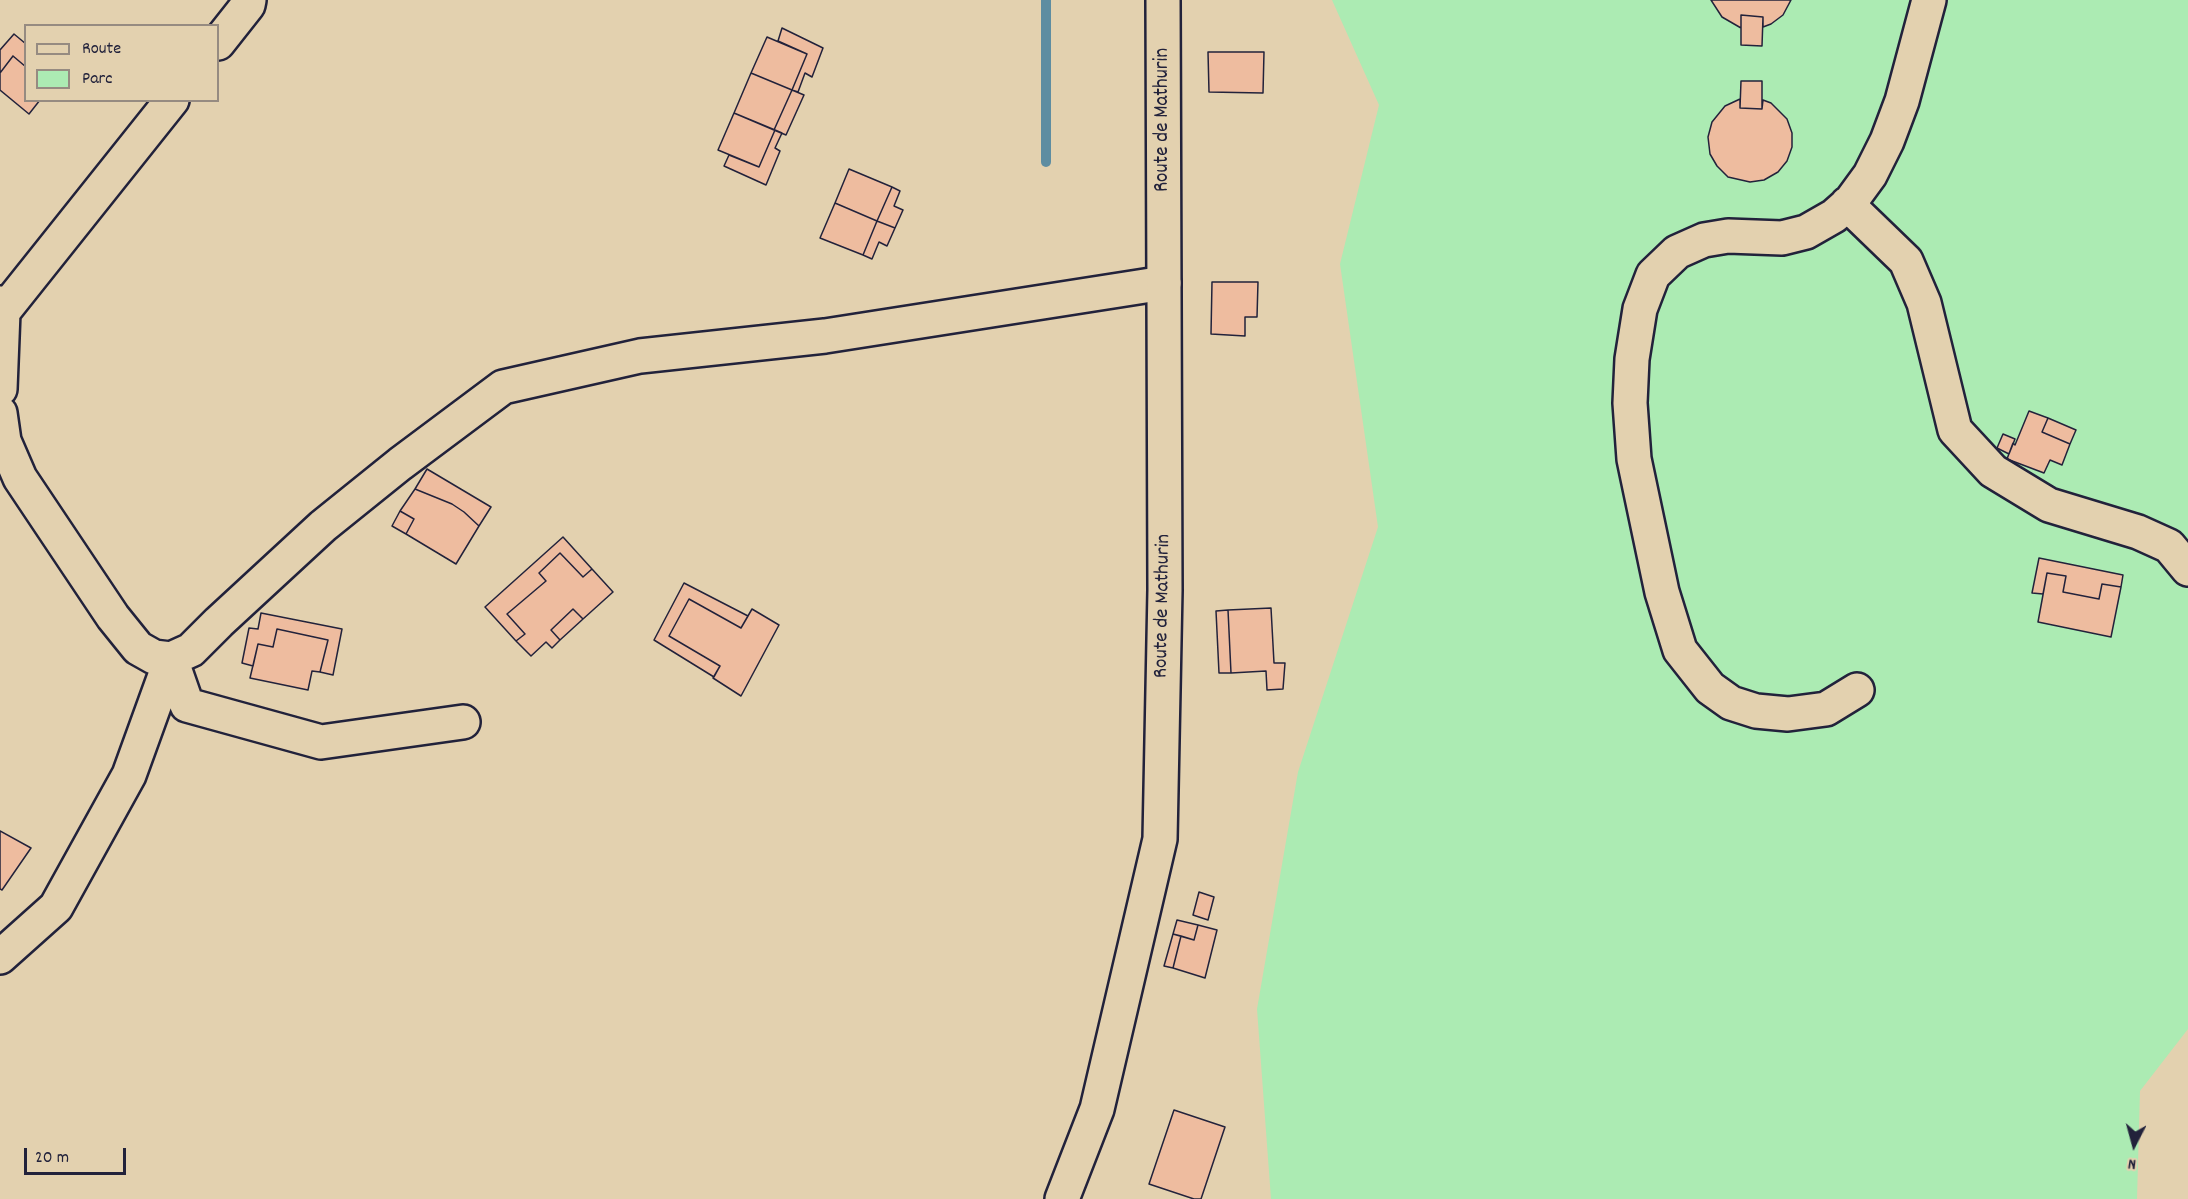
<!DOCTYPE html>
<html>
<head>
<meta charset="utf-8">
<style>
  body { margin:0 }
  #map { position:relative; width:2188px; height:1199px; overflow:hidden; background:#e3d1af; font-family:Dekko,sans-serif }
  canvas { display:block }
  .legend { position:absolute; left:24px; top:24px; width:195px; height:78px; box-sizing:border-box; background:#e3d1af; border:2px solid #968b81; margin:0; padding:8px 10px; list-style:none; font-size:18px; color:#22223b }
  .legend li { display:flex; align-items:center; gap:12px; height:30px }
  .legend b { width:30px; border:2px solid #968b81 }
  .north { position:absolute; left:2104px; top:1115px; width:60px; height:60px; -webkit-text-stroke:4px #e3d1af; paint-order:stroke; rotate:186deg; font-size:16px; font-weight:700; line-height:24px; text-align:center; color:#22223b }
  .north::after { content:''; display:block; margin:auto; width:21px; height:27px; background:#22223b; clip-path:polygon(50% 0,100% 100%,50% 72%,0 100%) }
  .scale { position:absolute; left:24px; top:1148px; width:102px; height:27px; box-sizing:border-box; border:3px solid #22223b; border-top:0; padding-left:8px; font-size:18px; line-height:21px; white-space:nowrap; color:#22223b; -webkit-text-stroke:4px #e3d1af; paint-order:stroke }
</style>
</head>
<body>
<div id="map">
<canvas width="2188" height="1199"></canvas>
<ul class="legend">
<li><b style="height:8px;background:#e3d1af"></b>Route</li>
<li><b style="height:16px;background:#acebb3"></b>Parc</li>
</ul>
<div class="north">N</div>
<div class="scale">20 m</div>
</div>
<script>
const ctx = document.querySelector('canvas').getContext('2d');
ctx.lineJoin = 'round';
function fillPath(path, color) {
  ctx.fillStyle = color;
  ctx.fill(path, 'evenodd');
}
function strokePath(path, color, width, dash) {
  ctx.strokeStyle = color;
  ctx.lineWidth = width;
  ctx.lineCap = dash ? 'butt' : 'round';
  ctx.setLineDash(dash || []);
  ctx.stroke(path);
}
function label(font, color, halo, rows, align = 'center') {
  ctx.font = font + ' Dekko,sans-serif';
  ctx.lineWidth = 4.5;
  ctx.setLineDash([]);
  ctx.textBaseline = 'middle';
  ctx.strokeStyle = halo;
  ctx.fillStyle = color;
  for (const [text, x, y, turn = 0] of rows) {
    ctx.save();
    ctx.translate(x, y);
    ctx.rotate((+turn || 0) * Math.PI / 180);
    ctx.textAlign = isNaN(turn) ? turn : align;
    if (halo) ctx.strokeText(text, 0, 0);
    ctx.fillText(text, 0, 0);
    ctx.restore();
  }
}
const green = new Path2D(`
  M 1332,0 L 2188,0 L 2188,1029 L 2140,1091 L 2137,1199 L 1271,1199 L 1257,1009 L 1298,772 L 1378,527 L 1340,264 L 1379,105 Z`);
const stream = new Path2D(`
  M 1046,162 L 1046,0`);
const building = new Path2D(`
  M 1711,0 L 1791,0 L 1783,15 L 1771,24 L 1763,27 L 1763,17 L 1741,15 L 1741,28 L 1722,17 Z
  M 1741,15 L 1763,17 L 1762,46 L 1741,45 Z
  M 782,28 L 823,48 L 812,77 L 805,73 L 798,92 L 792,90 L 807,54 L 778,41 Z
  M 14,34 L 26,44 L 26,67 L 13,56 L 0,73 L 0,50 Z
  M 767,37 L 807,54 L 792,90 L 751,73 Z
  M 1208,52 L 1264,52 L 1263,93 L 1209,92 Z
  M 13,56 L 26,67 L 26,100 L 40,100 L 29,114 L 0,90 L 0,73 Z
  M 751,73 L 792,90 L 774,130 L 734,113 Z
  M 1741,81 L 1762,81 L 1762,109 L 1740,108 Z
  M 792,90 L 804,95 L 786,135 L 774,130 Z
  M 1740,99 L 1740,108 L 1762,109 L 1763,100 L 1771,103 L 1787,119 L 1792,133 L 1792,147 L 1787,161 L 1778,172 L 1764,180 L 1750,182 L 1728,177 L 1717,166 L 1710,154 L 1708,137 L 1712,122 L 1725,106 Z
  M 734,113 L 775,130 L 759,167 L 718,150 Z
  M 775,130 L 782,133 L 775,148 L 780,151 L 766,185 L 724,166 L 729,155 L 759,167 Z
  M 849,169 L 892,187 L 877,221 L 835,203 Z
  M 892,187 L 900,191 L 894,206 L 903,210 L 895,228 L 877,221 Z
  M 835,203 L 877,221 L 863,255 L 820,238 Z
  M 877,221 L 895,228 L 887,246 L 879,242 L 872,259 L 863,255 Z
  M 1212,282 L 1258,282 L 1257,317 L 1245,317 L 1245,336 L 1211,334 Z
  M 2029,411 L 2048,418 L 2042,432 L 2070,444 L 2062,465 L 2050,460 L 2044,473 L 2007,459 L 2013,443 L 2015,445 Z
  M 2048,418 L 2076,430 L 2070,444 L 2042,432 Z
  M 2003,434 L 2015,439 L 2009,454 L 1997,448 Z
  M 427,469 L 491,507 L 479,526 L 464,512 L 452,504 L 415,489 Z
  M 415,489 L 452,504 L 464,512 L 479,526 L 456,564 L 406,534 L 414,519 L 400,511 Z
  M 400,511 L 414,519 L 406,534 L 392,526 Z
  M 563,537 L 592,569 L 583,577 L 560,553 L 539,573 L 546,581 L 507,614 L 525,634 L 516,641 L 485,607 Z
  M 560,553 L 583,577 L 592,569 L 613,592 L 583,619 L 573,609 L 551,630 L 560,640 L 552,648 L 546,642 L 531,656 L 516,641 L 525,634 L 507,614 L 546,581 L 539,573 Z
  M 2039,558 L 2123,575 L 2121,587 L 2102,584 L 2099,599 L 2063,592 L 2066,576 L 2047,573 L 2043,594 L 2032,593 Z
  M 2047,573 L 2066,576 L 2063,592 L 2099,599 L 2102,584 L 2121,587 L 2111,637 L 2038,622 Z
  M 684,583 L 748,616 L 741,628 L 689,599 L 669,636 L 720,666 L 714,677 L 654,640 Z
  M 689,599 L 741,628 L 752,609 L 779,625 L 741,696 L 713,678 L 720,666 L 669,636 Z
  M 1271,608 L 1274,663 L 1285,663 L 1283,689 L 1267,690 L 1266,671 L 1231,673 L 1228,610 Z
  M 573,609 L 583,619 L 560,640 L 551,630 Z
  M 1228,610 L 1231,673 L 1219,673 L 1216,611 Z
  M 261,613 L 342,629 L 333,675 L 320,672 L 328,640 L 277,629 L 273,647 L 258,644 L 253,666 L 242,663 L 249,628 L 258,629 Z
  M 277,629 L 328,640 L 320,672 L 312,671 L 308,690 L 250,678 L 258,644 L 273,647 Z
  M 0,831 L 31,848 L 2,890 L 0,889 Z
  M 1199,892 L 1214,897 L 1208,920 L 1193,915 Z
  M 1177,920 L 1198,925 L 1194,940 L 1173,934 Z
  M 1198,925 L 1217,930 L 1205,978 L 1173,968 L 1181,936 L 1194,940 Z
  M 1173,934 L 1181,936 L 1173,968 L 1164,966 Z
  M 1174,1110 L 1225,1127 L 1201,1199 L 1194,1199 L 1149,1184 Z`);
const street = new Path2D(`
  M 218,43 L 248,5 L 249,0
  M 1847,204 L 1906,261 L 1924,303 L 1955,430 L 1993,471 L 2049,505 L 2138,532 L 2169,546 L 2188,569
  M 0,303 L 3,312 L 0,389
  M 3,312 L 172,100
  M 0,413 L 4,441 L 20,478 L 113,617 L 138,648 L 154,657 L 171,659 L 191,650 L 219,622 L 323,526 L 400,464 L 503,387 L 640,356 L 825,336 L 1164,283
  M 171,659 L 187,705 L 321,742 L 463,722
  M 1857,690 L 1826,709 L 1788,714 L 1756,711 L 1731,703 L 1710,688 L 1680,650 L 1662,592 L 1634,459 L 1630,403 L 1632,359 L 1640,309 L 1653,275 L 1677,252 L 1704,240 L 1728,236 L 1782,238 L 1806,232 L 1834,216 L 1851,201 L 1870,175 L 1887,141 L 1902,101 L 1929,0
  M 0,957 L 56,907 L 129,775 L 171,659`);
const secondary = new Path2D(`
  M 1062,1199 L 1097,1109 L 1160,839 L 1165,590 L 1163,0`);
const streetNames = [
  ["Route de Mathurin",1164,120,-90],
  ["Route de Mathurin",1164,606,-89]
];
fillPath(green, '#acebb3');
strokePath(stream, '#5e8da1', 10);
fillPath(building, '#eebc9f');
strokePath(building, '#22223b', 1.5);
strokePath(street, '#22223b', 38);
strokePath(secondary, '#22223b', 38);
strokePath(street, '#e3d1af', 33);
strokePath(secondary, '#e3d1af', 33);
label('21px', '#22223b', '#e3d1af', streetNames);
</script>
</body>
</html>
